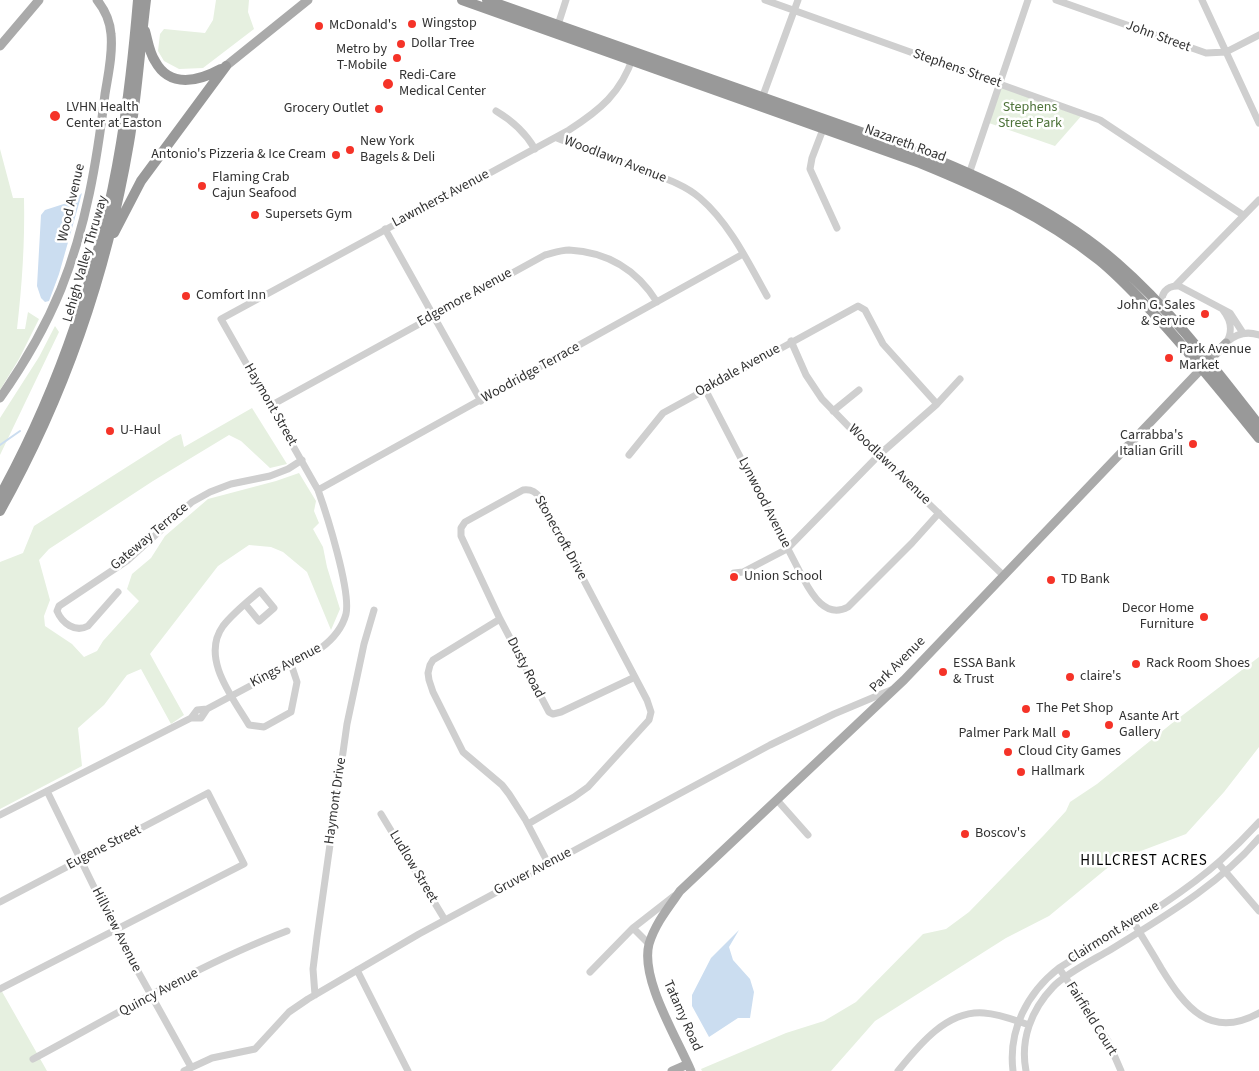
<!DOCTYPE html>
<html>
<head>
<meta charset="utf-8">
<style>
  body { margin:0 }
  canvas { display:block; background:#fff }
</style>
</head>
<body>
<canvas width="1259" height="1071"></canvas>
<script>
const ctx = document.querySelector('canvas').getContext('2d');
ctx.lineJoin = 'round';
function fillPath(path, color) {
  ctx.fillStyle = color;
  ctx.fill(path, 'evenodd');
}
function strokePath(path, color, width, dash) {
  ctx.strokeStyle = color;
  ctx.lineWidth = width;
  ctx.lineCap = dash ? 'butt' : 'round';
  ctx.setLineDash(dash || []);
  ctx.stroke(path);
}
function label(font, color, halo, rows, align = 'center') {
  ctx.font = font + ' "Source Sans 3",sans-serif';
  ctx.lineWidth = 5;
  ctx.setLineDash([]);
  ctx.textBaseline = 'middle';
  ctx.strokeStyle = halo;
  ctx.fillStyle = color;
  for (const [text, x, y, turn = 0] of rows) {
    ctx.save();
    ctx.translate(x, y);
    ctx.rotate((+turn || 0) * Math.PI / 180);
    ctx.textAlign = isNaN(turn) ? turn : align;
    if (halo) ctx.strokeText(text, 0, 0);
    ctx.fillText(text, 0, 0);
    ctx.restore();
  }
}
const green = new Path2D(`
  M 216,0 L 249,0 L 248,12 L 254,29 L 203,68 L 179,69 L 164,61 L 158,51 L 160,34 L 164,29 L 205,33 L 213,20 Z
  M 999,84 L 1083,114 L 1055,146 L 986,122 Z
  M 0,149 L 13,198 L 24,198 C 25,242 22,286 17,329 L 25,329 L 28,312 L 39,319 L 19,359 L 0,390 Z
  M 55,326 L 59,332 L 0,455 L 0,418 L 39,357 Z
  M 252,408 L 287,464 L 270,468 L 241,441 L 229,435 L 153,481 L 49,549 L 39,560 L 50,600 L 44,616 L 45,626 L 72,644 L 84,657 L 97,651 L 103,641 L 139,601 L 127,589 L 132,574 L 151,558 L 165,536 L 208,499 L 276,481 L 299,473 L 316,501 L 314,511 L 319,523 L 313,529 L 323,547 L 327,567 L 340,609 L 331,630 L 307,572 L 283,552 L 271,547 L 249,545 L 218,566 L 150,654 L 184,715 L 171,724 L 141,669 L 127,675 L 104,705 L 78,728 L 82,766 L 0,809 L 0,562 L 23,553 L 34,526 L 174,437 L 181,434 L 184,447 Z
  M 1259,657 L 1259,747 L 1224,792 L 1186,834 L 1117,860 L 1049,916 L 1006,938 L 875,1021 L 831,1071 L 702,1071 L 701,1069 L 786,1033 L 824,1021 L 856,1002 L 923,934 L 946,929 L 969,912 L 1044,835 L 1066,811 L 1070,802 L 1097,784 L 1171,724 Z
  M 0,988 L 47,1071 L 0,1071 Z`);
const water = new Path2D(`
  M 82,193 L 59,274 L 49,301 L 45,302 L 41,298 L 37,286 L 41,215 L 45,210 L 73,201 Z
  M 739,930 L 729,947 L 733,960 L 750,979 L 754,992 L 750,1018 L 738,1018 L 709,1037 L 692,1006 L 692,995 L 711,958 Z`);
const stream = new Path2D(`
  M 0,445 L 20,431`);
const minor = new Path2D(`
  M 765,0 L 1100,120 L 1243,215
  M 1056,0 L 1206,53 L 1226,52 L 1259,35
  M 1202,0 L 1259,123
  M 557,28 L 566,0
  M 761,101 L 798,0
  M 496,111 C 513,121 525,132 535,149
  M 825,124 L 812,158 L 810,169 L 837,228
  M 557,138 C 584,149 612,158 639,169 C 660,177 683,183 700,198 C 730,224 748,262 767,296
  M 968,177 L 1028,0
  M 385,229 L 481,401
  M 1175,286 L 1259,200
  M 1162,307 C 1160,294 1166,285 1179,286 L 1230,313 L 1243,333
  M 1223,310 C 1231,320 1233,332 1226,343
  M 791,341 L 806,375 L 822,399 L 854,432 L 1004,576
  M 1227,342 C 1237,333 1247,331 1259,335
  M 705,389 L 803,578 C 812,595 826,619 848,607 L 912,543 L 939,513
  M 270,406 L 545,255 C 553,253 561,250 569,250 C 607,252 637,270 657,302
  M 833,411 L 859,390
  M 629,455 L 663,413 L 858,306 L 865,310 L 883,344 L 937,404
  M 318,490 L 743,254
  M 734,573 L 743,572 L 787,549 L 879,455 L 937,404 L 960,379
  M 118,592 L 88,626 C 75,633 62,623 57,611 L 59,606 L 128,560 L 192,502 L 210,492 L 231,484 L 270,476 L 288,469 L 302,460
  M 245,604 L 259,621 L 274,608 L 260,591 C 247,602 233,613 223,626 C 200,658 233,698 249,725 L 264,727 L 291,712 L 297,682 L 291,664
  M 500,619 L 433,660 L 430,665 L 428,673 L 429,680 L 433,692 L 463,752 L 502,785 L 509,794 L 525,819 L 548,863
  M 191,718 L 197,710 L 207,709
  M 47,791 L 115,930 L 191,1067
  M 777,800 L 808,835
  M 381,814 L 445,920
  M 0,815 L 191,718 L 201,718 L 207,709 L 321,648 C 333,639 342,629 346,614 C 351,591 327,515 318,490 L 221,319 L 569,130 C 600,110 621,93 633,57
  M 528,824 L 574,797 L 588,787 L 649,720 L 651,712 L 647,700 L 541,499 C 536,492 532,489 523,490 L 465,522 L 461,528 L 461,536 L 500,619 L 549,712 L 553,714 L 561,712 L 635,677
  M 1218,863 L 1259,911
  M 0,902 L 208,793 L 244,864 L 0,989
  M 1133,921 C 1142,937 1152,952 1161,968 C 1185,1007 1210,1040 1259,1013
  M 633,928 L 649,944
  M 1059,968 L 1108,1041 L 1121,1071
  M 357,970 L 408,1071
  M 590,972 L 633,928 L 674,896
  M 315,995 L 313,969 L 317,937 L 347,724 L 364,644 L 374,610
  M 33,1059 C 115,1015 200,964 287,931
  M 184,1071 L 212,1058 L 255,1049 L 289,1012 L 308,999 L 419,934 L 770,745 L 834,714 L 891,690
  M 898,1071 C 919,1045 947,1010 984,1013 C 1000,1014 1014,1020 1029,1025
  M 1013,1071 C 1008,1030 1027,993 1059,968 C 1113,934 1173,903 1221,860 C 1234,848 1247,835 1259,822
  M 1026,1071 C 1020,1040 1031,1010 1053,987 C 1065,974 1093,960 1110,950 C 1163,917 1218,886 1259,838`);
const major = new Path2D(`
  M 0,46 L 39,0
  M 226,66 L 308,0
  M 0,398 C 24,364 45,328 61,289 C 86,227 97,161 105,94 C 108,75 113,54 111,34 C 110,21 105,10 97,0
  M 672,1071 L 688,1064
  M 691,1071 C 677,1038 640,979 649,944 C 655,924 668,908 680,891 L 904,680 L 1226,343`);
const highway = new Path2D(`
  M 462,0 L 920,163 C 986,190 1043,216 1099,260 C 1120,277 1138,297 1156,316 C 1192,355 1225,396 1259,438
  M 487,0 L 923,154 C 992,182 1061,214 1117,263 C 1171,310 1215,369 1259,425
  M 145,31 C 148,41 149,52 155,61 C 170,89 199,81 221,69
  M 114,233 L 141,181 L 226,66
  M 0,496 C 60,387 101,265 121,143 C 129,95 134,48 138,0
  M 0,511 C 64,397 107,272 129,143 C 137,96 140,48 146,0`);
const markers = [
  [412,24,5,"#f53328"],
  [319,26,5,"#f53328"],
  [401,44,5,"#f53328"],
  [397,58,5,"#f53328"],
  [388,84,6,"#f53328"],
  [379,109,5,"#f53328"],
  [55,116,6,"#f53328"],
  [350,150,5,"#f53328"],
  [336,155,5,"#f53328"],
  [202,186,5,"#f53328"],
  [255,215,5,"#f53328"],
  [186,296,5,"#f53328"],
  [1205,314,5,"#f53328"],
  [1169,358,5,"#f53328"],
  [110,431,5,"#f53328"],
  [1193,444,5,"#f53328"],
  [734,577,5,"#f53328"],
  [1051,580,5,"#f53328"],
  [1204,617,5,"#f53328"],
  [1136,664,5,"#f53328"],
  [943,672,5,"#f53328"],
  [1070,677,5,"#f53328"],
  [1026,709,5,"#f53328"],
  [1109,725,5,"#f53328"],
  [1066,734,5,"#f53328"],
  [1008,752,5,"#f53328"],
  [1021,772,5,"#f53328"],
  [965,834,5,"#f53328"]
];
const poiNames = [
  ["Wingstop",422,24],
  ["McDonald's",329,26],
  ["Dollar Tree",411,44],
  ["Metro by",387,50,"right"],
  ["T-Mobile",387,66,"right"],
  ["Redi-Care",399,76],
  ["Medical Center",399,92],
  ["LVHN Health",66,108],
  ["Center at Easton",66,124],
  ["Grocery Outlet",369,109,"right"],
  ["New York",360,142],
  ["Bagels & Deli",360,158],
  ["Antonio's Pizzeria & Ice Cream",326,155,"right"],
  ["Flaming Crab",212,178],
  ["Cajun Seafood",212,194],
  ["Supersets Gym",265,215],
  ["Comfort Inn",196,296],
  ["John G. Sales",1195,306,"right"],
  ["& Service",1195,322,"right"],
  ["Park Avenue",1179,350],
  ["Market",1179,366],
  ["U-Haul",120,431],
  ["Carrabba's",1183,436,"right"],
  ["Italian Grill",1183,452,"right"],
  ["Union School",744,577],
  ["TD Bank",1061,580],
  ["Decor Home",1194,609,"right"],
  ["Furniture",1194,625,"right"],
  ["ESSA Bank",953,664],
  ["& Trust",953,680],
  ["Rack Room Shoes",1146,664],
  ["claire's",1080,677],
  ["The Pet Shop",1036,709],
  ["Asante Art",1119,717],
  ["Gallery",1119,733],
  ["Palmer Park Mall",1056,734,"right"],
  ["Cloud City Games",1018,752],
  ["Hallmark",1031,772],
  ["Boscov's",975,834]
];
const streetNames = [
  ["John Street",1158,37,20],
  ["Stephens Street",957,69,19],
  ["Nazareth Road",905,144,20],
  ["Woodlawn Avenue",615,160,21],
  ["Lawnherst Avenue",441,199,-28],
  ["Wood Avenue",72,203,-77],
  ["Lehigh Valley Thruway",86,259,-74],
  ["Edgemore Avenue",465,298,-29],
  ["Oakdale Avenue",738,371,-29],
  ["Woodridge Terrace",531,373,-29],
  ["Haymont Street",270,405,60],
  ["Woodlawn Avenue",889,465,44],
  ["Lynwood Avenue",764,503,63],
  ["Gateway Terrace",150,537,-40],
  ["Stonecroft Drive",560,538,61],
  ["Park Avenue",898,665,-45],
  ["Kings Avenue",286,666,-28],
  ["Dusty Road",525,668,63],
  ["Haymont Drive",336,801,-82],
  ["Eugene Street",104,848,-27],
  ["Ludlow Street",413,867,59],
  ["Gruver Avenue",533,872,-28],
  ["Hillview Avenue",116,930,63],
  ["Clairmont Avenue",1114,933,-32],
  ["Quincy Avenue",159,993,-28],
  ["Tatamy Road",682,1016,66],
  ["Fairfield Court",1091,1019,58]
];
const parkNames = [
  ["Stephens",1030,108],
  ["Street Park",1030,124]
];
const neighbourhoodNames = [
  ["HILLCREST ACRES",1144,862]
];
fillPath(green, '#e6f0e0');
fillPath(water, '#cbddf0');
strokePath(stream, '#cbddf0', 2);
strokePath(minor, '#cfcfcf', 7);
strokePath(major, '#aaa', 9);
strokePath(highway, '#999', 10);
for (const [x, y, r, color] of markers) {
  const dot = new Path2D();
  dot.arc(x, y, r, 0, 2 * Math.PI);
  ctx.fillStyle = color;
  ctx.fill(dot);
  strokePath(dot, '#fff', 2);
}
label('14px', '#323232', '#fff', poiNames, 'left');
label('14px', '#323232', '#fff', streetNames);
label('14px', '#4e733a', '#fff', parkNames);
ctx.letterSpacing = '1px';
label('15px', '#000', '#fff', neighbourhoodNames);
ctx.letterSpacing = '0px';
</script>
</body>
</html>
